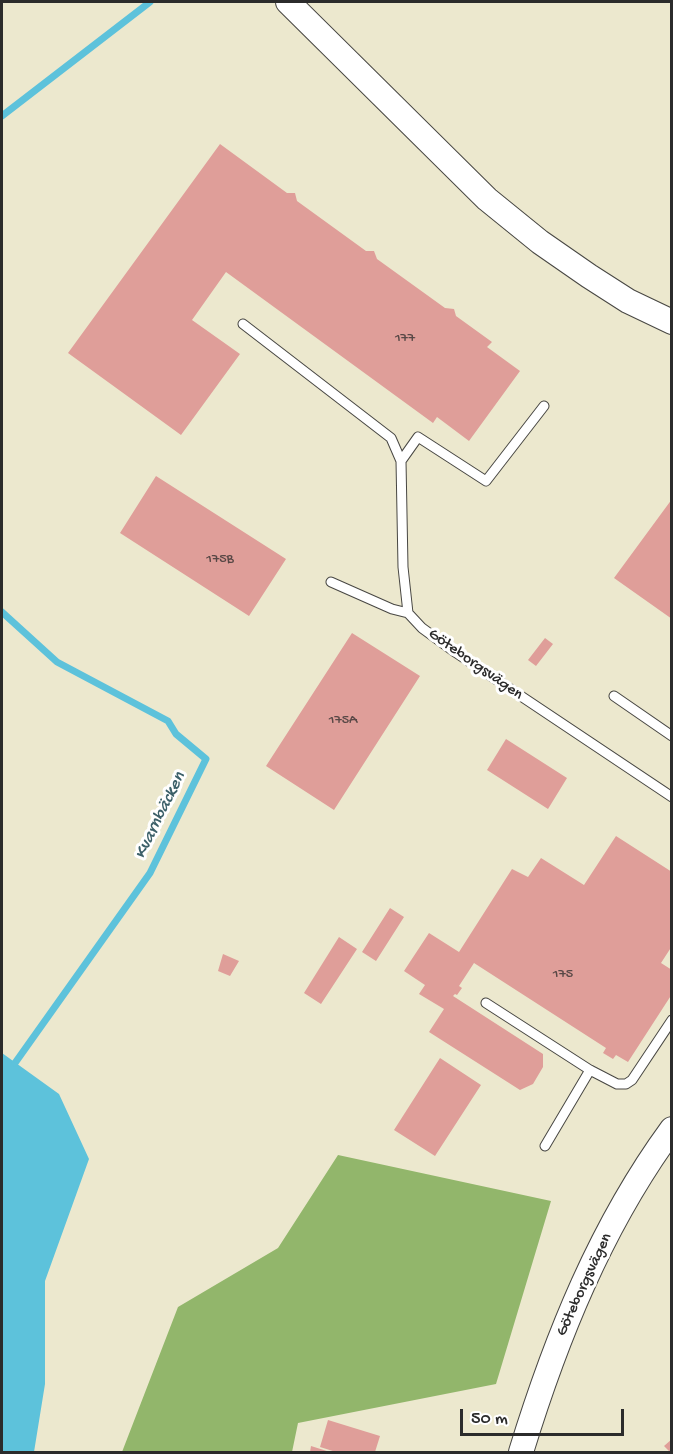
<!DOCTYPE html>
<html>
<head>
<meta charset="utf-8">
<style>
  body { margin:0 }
  #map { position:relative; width:673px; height:1454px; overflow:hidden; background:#ece8ce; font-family:"Gochi Hand",sans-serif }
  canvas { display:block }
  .frame { position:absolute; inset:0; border:3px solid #2b2b2b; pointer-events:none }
  .scale { position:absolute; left:460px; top:1409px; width:164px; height:27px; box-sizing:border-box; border:3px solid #2b2b2b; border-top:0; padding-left:8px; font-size:18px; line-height:21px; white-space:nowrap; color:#2b2b2b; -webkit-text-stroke:4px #fff; paint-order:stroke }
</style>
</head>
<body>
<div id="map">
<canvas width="673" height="1454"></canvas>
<div class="frame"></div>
<div class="scale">50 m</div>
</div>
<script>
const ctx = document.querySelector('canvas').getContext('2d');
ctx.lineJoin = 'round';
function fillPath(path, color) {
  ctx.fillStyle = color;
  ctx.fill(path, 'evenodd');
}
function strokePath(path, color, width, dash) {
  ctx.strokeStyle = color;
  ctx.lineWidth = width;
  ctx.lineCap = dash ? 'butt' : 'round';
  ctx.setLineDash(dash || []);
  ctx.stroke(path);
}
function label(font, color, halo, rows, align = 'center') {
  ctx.font = font + ' "Gochi Hand",sans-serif';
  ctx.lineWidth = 6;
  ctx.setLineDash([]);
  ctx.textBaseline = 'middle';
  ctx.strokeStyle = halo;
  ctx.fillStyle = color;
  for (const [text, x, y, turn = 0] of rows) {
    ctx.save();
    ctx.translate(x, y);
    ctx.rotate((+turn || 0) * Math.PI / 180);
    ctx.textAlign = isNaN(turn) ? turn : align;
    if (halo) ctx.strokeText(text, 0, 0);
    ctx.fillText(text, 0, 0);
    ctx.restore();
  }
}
const forest = new Path2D(`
  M 338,1155 L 551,1201 L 496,1384 L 298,1423 L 292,1452 L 122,1452 L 178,1307 L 278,1248 Z`);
const water = new Path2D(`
  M 2,1053 L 59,1094 L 89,1159 L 45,1281 L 45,1384 L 34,1452 L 2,1452 Z`);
const stream = new Path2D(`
  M 2,116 L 150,2
  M 2,612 L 57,662 L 168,721 L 176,734 L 206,759 L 150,873 L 15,1063`);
const building = new Path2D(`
  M 220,144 L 287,193 L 295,193 L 297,201 L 366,251 L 374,251 L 377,259 L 445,308 L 454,309 L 456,316 L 492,342 L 487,347 L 520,371 L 469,441 L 437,417 L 433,423 L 226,272 L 192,320 L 240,354 L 181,435 L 68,353 Z
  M 156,476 L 286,559 L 249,616 L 120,533 Z
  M 672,499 L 672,619 L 614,578 Z
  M 352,633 L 420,676 L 334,810 L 266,766 Z
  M 545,638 L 553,644 L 536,666 L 528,660 Z
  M 506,739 L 567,778 L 548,809 L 487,770 Z
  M 616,836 L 672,872 L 672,946 L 661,963 L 672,970 L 672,994 L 628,1062 L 616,1055 L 613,1059 L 603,1053 L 606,1048 L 474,963 L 459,986 L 462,988 L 457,995 L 455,994 L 453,996 L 543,1054 L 543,1067 L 533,1084 L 520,1090 L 429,1032 L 444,1009 L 419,994 L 425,985 L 404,971 L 429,933 L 459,952 L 512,869 L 528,877 L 541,858 L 584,885 Z
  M 390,908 L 404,917 L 376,961 L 362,952 Z
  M 339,937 L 357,949 L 321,1004 L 304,993 Z
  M 223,954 L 239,961 L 230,976 L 218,971 Z
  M 440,1058 L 481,1085 L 435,1156 L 394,1130 Z
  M 328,1420 L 380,1436 L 375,1452 L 336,1452 L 320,1447 Z
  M 672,1439 L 672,1452 L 670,1452 L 664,1446 Z
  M 311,1446 L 330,1452 L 310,1452 Z`);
const service = new Path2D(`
  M 243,324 L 391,438 L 401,461 L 403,567 L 408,613 L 422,628 L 455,652 L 672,797
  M 401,461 L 418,437 L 486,481 L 544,406
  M 331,582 L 392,609 L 408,613
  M 614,696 L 672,736
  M 486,1003 L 590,1070 L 617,1084 L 626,1084 L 632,1080 L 672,1020
  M 545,1146 L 590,1070`);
const tertiary = new Path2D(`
  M 288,2 L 487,199 L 540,242 L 589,276 L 628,301 L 672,322
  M 521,1452 C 556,1338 601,1226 672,1129`);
const numberNames = [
  ["177",405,339],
  ["175B",220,560],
  ["175A",343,721],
  ["175",563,975]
];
const streetNames = [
  ["Göteborgsvägen",475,665,35],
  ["Göteborgsvägen",585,1285,-65]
];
const waterNames = [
  ["Kvarnbäcken",161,816,-64]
];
fillPath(forest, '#92b66b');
fillPath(water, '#5dc2db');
strokePath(stream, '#5dc2db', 7);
fillPath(building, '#df9e99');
strokePath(service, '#484743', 11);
strokePath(tertiary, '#484743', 26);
strokePath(service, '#fff', 9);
strokePath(tertiary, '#fff', 24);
label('14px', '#584846', null, numberNames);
label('16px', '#2b2b2b', '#fff', streetNames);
label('italic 18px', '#3c6069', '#fff', waterNames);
</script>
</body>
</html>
